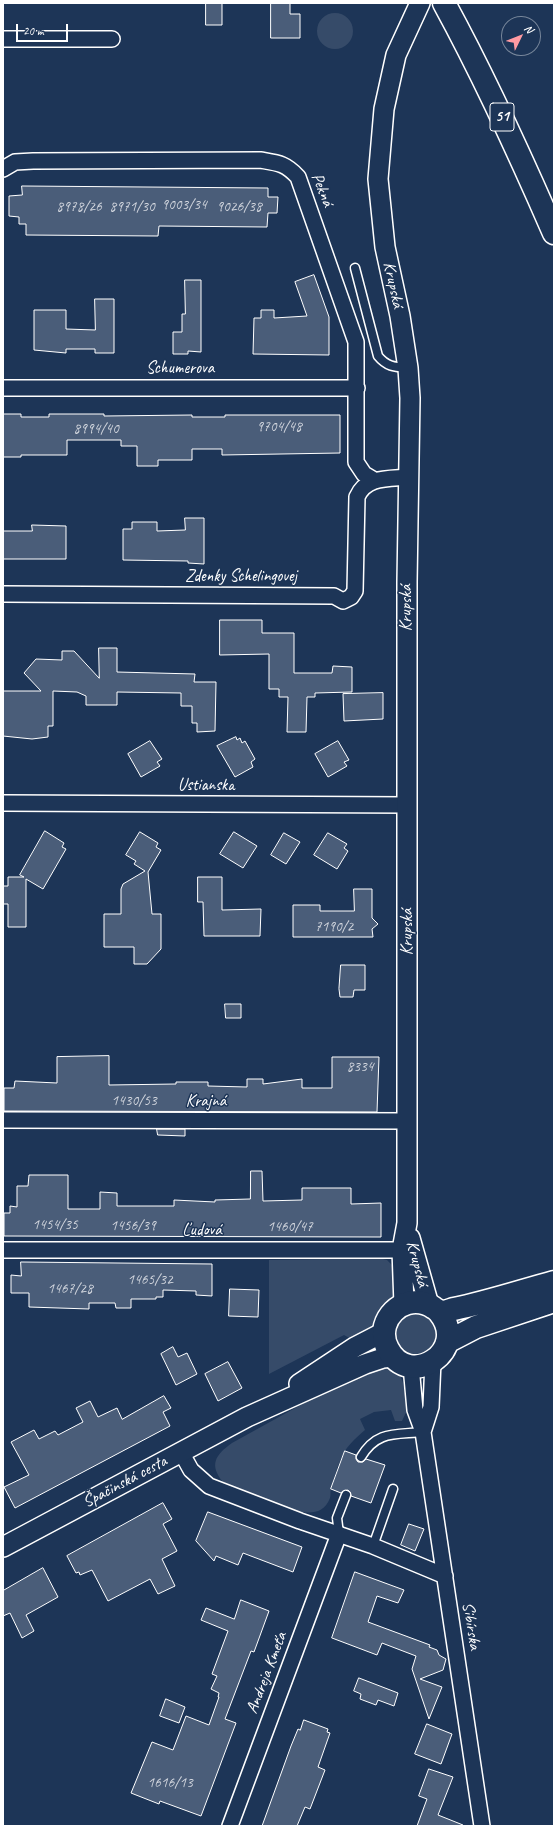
<!DOCTYPE html>
<html>
<head>
<meta charset="utf-8">
<style>
  body { margin:0 }
  #map { position:relative; width:557px; height:1829px; overflow:hidden; background:#1d3557; font-family:Caveat,sans-serif }
  canvas { display:block }
  .frame { position:absolute; inset:0; border:4px solid #fff; pointer-events:none }
  .north { position:absolute; left:501px; top:16px; width:40px; height:40px; box-sizing:border-box; background:#1d3557; border:1px solid #77869a; border-radius:50%; rotate:47deg; font-size:11px; font-weight:700; line-height:16px; text-align:center; color:#fff }
  .north::after { content:''; display:block; margin:auto; width:14px; height:18px; background:#ff9aa2; clip-path:polygon(50% 0,100% 100%,50% 72%,0 100%) }
  .scale { position:absolute; left:16px; top:24px; width:52px; height:18px; box-sizing:border-box; border:2px solid #fff; border-top:0; padding-left:5px; font-size:12px; line-height:14px; white-space:nowrap; color:#fff; -webkit-text-stroke:3px #1d3557; paint-order:stroke }
</style>
</head>
<body>
<div id="map">
<canvas width="557" height="1829"></canvas>
<div class="frame"></div>
<div class="north">N</div>
<div class="scale">20 m</div>
</div>
<script>
const ctx = document.querySelector('canvas').getContext('2d');
ctx.lineJoin = 'round';
function fillPath(path, color) {
  ctx.fillStyle = color;
  ctx.fill(path, 'evenodd');
}
function strokePath(path, color, width, dash) {
  ctx.strokeStyle = color;
  ctx.lineWidth = width;
  ctx.lineCap = dash ? 'butt' : 'round';
  ctx.setLineDash(dash || []);
  ctx.stroke(path);
}
function label(font, color, halo, rows, align = 'center') {
  ctx.font = font + ' Caveat,sans-serif';
  ctx.lineWidth = 3;
  ctx.setLineDash([]);
  ctx.textBaseline = 'middle';
  ctx.strokeStyle = halo;
  ctx.fillStyle = color;
  for (const [text, x, y, turn = 0] of rows) {
    ctx.save();
    ctx.translate(x, y);
    ctx.rotate((+turn || 0) * Math.PI / 180);
    ctx.textAlign = isNaN(turn) ? turn : align;
    if (halo) ctx.strokeText(text, 0, 0);
    ctx.fillText(text, 0, 0);
    ctx.restore();
  }
}
const green = new Path2D(`
  M317 31a18 18 0 1 1 36 0a18 18 0 1 1-36 0Z
  M 379,1258 L 387,1260 L 393,1266 L 395,1295 L 374,1327 L 355,1341 L 344,1335 L 269,1374 L 269,1260 Z
  M 416,1310 L 437,1320 L 439,1344 L 421,1358 L 406,1354 L 396,1343 L 394,1328 L 402,1316 Z
  M 386,1364 L 399,1372 L 403,1383 L 408,1408 L 402,1421 L 395,1421 L 391,1410 L 374,1412 L 360,1419 L 365,1430 C 358,1436 350,1443 345,1451 C 339,1461 334,1477 331,1489 C 330,1492 331,1495 330,1498 C 324,1514 310,1514 296,1511 L 223,1482 C 209,1465 215,1455 232,1443 L 353,1376 Z`);
const building = new Path2D(`
  M 206,3 L 222,3 L 222,25 L 206,25 Z
  M 271,3 L 290,3 L 290,14 L 300,14 L 300,38 L 271,38 Z
  M 22,186 L 268,188 L 268,197 L 278,197 L 277,213 L 268,213 L 267,227 L 159,226 L 158,236 L 26,235 L 26,224 L 19,224 L 19,217 L 9,216 L 9,196 L 22,195 Z
  M 314,275 L 329,317 L 329,355 L 253,354 L 254,318 L 261,318 L 261,310 L 274,310 L 274,318 L 307,316 L 295,282 Z
  M 185,280 L 201,280 L 201,352 L 188,351 L 188,354 L 173,354 L 173,332 L 182,332 L 182,314 L 185,314 Z
  M 95,299 L 114,299 L 114,353 L 95,353 L 95,349 L 66,349 L 66,353 L 34,350 L 34,310 L 66,310 L 66,329 L 95,330 Z
  M 3,414 L 21,414 L 21,417 L 49,417 L 49,414 L 104,414 L 104,416 L 192,415 L 192,417 L 225,417 L 225,415 L 340,415 L 340,453 L 222,455 L 222,449 L 192,449 L 192,460 L 158,460 L 158,466 L 137,466 L 137,446 L 121,446 L 121,440 L 67,440 L 67,455 L 21,455 L 21,457 L 3,457 Z
  M 185,518 L 204,518 L 204,564 L 188,563 L 188,561 L 123,560 L 123,529 L 132,529 L 132,522 L 157,522 L 157,531 L 185,530 Z
  M 32,525 L 66,526 L 66,559 L 3,559 L 3,531 L 32,531 Z
  M 220,620 L 262,620 L 262,633 L 294,633 L 294,673 L 332,673 L 333,666 L 352,667 L 352,692 L 315,693 L 315,697 L 307,697 L 306,732 L 287,732 L 288,697 L 279,697 L 279,689 L 269,689 L 269,654 L 220,655 Z
  M 99,648 L 117,648 L 117,672 L 195,674 L 194,682 L 216,682 L 215,731 L 197,732 L 197,723 L 192,723 L 192,706 L 181,706 L 181,693 L 117,692 L 117,705 L 86,705 L 86,696 L 77,692 L 53,691 L 53,726 L 48,726 L 48,737 L 32,739 L 3,736 L 3,691 L 41,691 L 24,673 L 36,659 L 62,660 L 62,651 L 74,651 L 99,678 Z
  M 383,693 L 383,719 L 344,721 L 343,694 Z
  M 236,737 L 237,740 L 240,738 L 242,743 L 245,741 L 255,759 L 251,762 L 253,767 L 235,777 L 217,746 Z
  M 150,741 L 162,759 L 157,762 L 160,766 L 141,777 L 128,754 Z
  M 338,741 L 349,760 L 344,762 L 347,766 L 328,777 L 315,754 Z
  M 45,831 L 64,843 L 62,847 L 66,849 L 43,889 L 26,879 L 26,927 L 8,927 L 8,904 L 3,904 L 3,886 L 8,886 L 8,877 L 24,877 L 20,875 Z
  M 140,832 L 158,843 L 156,847 L 161,850 L 148,872 L 152,914 L 161,914 L 161,949 L 147,964 L 134,964 L 134,947 L 104,947 L 104,914 L 121,914 L 121,889 L 123,884 L 145,871 L 134,864 L 136,861 L 126,855 Z
  M 234,832 L 257,846 L 243,868 L 220,854 Z
  M 284,833 L 300,842 L 286,864 L 271,855 Z
  M 328,833 L 347,844 L 344,848 L 348,851 L 337,869 L 314,855 Z
  M 198,877 L 222,877 L 222,910 L 261,909 L 260,936 L 204,936 L 203,902 L 198,902 Z
  M 354,889 L 372,889 L 372,918 L 378,924 L 372,929 L 373,937 L 293,937 L 293,905 L 320,905 L 320,911 L 354,911 Z
  M 341,965 L 365,965 L 365,990 L 354,990 L 353,997 L 340,997 L 339,989 Z
  M 225,1004 L 241,1004 L 241,1018 L 226,1018 Z
  M 109,1056 L 109,1085 L 176,1084 L 176,1082 L 208,1082 L 208,1086 L 247,1087 L 247,1079 L 263,1079 L 263,1084 L 302,1079 L 302,1088 L 332,1088 L 332,1057 L 379,1057 L 377,1112 L 4,1111 L 4,1088 L 14,1088 L 15,1081 L 57,1083 L 57,1057 Z
  M 157,1129 L 185,1129 L 185,1136 L 158,1135 Z
  M 251,1171 L 262,1171 L 263,1201 L 302,1200 L 302,1188 L 351,1188 L 351,1204 L 381,1203 L 381,1237 L 4,1236 L 4,1213 L 10,1213 L 10,1206 L 17,1207 L 17,1186 L 28,1186 L 29,1175 L 68,1175 L 68,1209 L 100,1209 L 100,1192 L 117,1193 L 117,1206 L 174,1206 L 174,1200 L 215,1202 L 215,1200 L 250,1199 Z
  M 21,1262 L 212,1264 L 212,1296 L 196,1295 L 196,1291 L 163,1290 L 163,1297 L 156,1297 L 156,1299 L 131,1299 L 131,1308 L 116,1308 L 115,1303 L 89,1303 L 89,1309 L 29,1307 L 29,1293 L 11,1293 L 11,1275 L 21,1276 Z
  M 230,1289 L 259,1290 L 258,1317 L 229,1316 Z
  M 173,1347 L 178,1357 L 187,1353 L 197,1374 L 176,1385 L 161,1354 Z
  M 228,1362 L 242,1388 L 218,1401 L 205,1374 Z
  M 164,1396 L 171,1408 L 163,1412 L 170,1426 L 15,1508 L 4,1487 L 29,1475 L 11,1442 L 34,1430 L 39,1439 L 55,1431 L 58,1435 L 83,1422 L 76,1408 L 90,1401 L 98,1417 L 117,1408 L 122,1419 Z
  M 345,1451 L 356,1455 L 356,1459 L 358,1462 L 363,1462 L 366,1459 L 385,1465 L 371,1503 L 351,1496 L 350,1492 L 348,1490 L 341,1493 L 331,1489 Z
  M 163,1503 L 172,1519 L 163,1524 L 177,1551 L 162,1559 L 175,1586 L 158,1594 L 150,1579 L 108,1601 L 92,1570 L 80,1575 L 79,1572 L 76,1573 L 67,1556 Z
  M 208,1512 L 302,1547 L 293,1572 L 243,1553 L 238,1565 L 216,1556 L 214,1561 L 196,1541 Z
  M 409,1524 L 424,1529 L 415,1551 L 401,1545 Z
  M 43,1568 L 58,1597 L 26,1615 L 34,1631 L 22,1638 L 10,1613 L 3,1616 L 3,1591 Z
  M 355,1572 L 404,1590 L 398,1603 L 377,1596 L 368,1622 L 430,1645 L 429,1647 L 437,1650 L 439,1655 L 446,1659 L 443,1670 L 420,1679 L 442,1687 L 429,1719 L 412,1669 L 416,1656 L 382,1643 L 377,1655 L 332,1638 Z
  M 241,1600 L 269,1611 L 254,1652 L 251,1651 L 225,1719 L 236,1723 L 201,1816 L 160,1801 L 159,1804 L 131,1793 L 152,1742 L 173,1750 L 186,1716 L 209,1725 L 219,1697 L 218,1697 L 219,1693 L 211,1689 L 217,1676 L 212,1674 L 228,1631 L 201,1620 L 206,1608 L 234,1619 Z
  M 359,1678 L 398,1693 L 394,1706 L 378,1700 L 376,1705 L 360,1699 L 361,1694 L 354,1691 Z
  M 166,1699 L 185,1707 L 179,1723 L 160,1716 Z
  M 304,1720 L 328,1729 L 327,1732 L 330,1733 L 318,1767 L 325,1770 L 310,1809 L 305,1807 L 297,1826 L 262,1826 L 291,1746 L 298,1729 L 300,1730 Z
  M 427,1724 L 452,1734 L 441,1764 L 415,1754 Z
  M 429,1769 L 453,1777 L 438,1815 L 463,1825 L 463,1826 L 417,1826 L 427,1799 L 419,1796 Z`);
const service = new Path2D(`
  M 355,268 L 378,356 C 387,367 395,367 408,368
  M 361,1457 C 377,1430 396,1435 423,1432
  M 339,1534 L 337,1518 L 346,1495
  M 373,1546 L 393,1489`);
const minor = new Path2D(`
  M 3,39 L 112,39
  M 3,169 L 15,162 L 33,161 L 260,160 C 278,163 285,163 298,177 L 356,342 L 356,462 L 364,474 L 374,480
  M 3,388 L 357,388
  M 3,594 L 334,596 L 343,601 L 351,597 L 355,591 L 357,497 C 366,476 389,479 409,477
  M 3,803 L 408,805
  M 3,1120 L 408,1121
  M 3,1250 L 402,1250
  M 411,1366 L 415,1410 L 423,1432 L 482,1826
  M 423,1432 L 431,1407 L 433,1361
  M 181,1452 L 191,1470 L 209,1486 L 300,1521 L 373,1546 L 445,1576
  M 230,1826 L 339,1534`);
const tertiary = new Path2D(`
  M 410,1238 L 429,1305
  M 404,1305 L 402,1250 L 407,1223 L 407,582 L 410,398 L 408,368 L 400,316 L 385,247 L 378,179 L 384,109 L 396,55 L 420,3
  M 299,1384 L 355,1347 L 384,1332
  M 3,1547 L 247,1417 L 365,1364 L 383,1358 L 393,1357`);
const secondary = new Path2D(`
  M 439,1312 C 471,1351 409,1390 388,1349 C 384,1342 383,1334 385,1326 C 388,1315 397,1306 408,1303 C 417,1301 427,1303 434,1308 C 435,1308 439,1312 439,1312 C 443,1313 450,1310 454,1309 C 488,1302 521,1291 554,1282
  M 447,1342 L 476,1327 L 554,1301`);
const primary = new Path2D(`
  M 444,3 C 485,78 520,155 554,233`);
const numberNames = [
  ["9003/34",184,205],
  ["8978/26",79,207],
  ["8971/30",132,207],
  ["9026/38",239,207],
  ["9704/48",279,427],
  ["8994/40",96,429],
  ["7190/2",334,927],
  ["8334",360,1067],
  ["1430/53",134,1101],
  ["1454/35",55,1225],
  ["1456/39",133,1226],
  ["1460/47",290,1227],
  ["1465/32",150,1280],
  ["1467/28",70,1289],
  ["1616/13",170,1783]
];
const shields = [
  [502,117,24]
];
const shieldNames = [
  ["51",502,117]
];
const streetNames = [
  ["Pekná",322,190,68],
  ["Krupská",393,285,78],
  ["Schumerova",180,369],
  ["Zdenky Schelingovej",241,577],
  ["Krupská",407,608,-90],
  ["Ustianska",206,786],
  ["Krupská",408,932,-90],
  ["Krajná",206,1102],
  ["Ľudová",202,1231],
  ["Krupská",417,1264,75],
  ["Špačinská cesta",125,1482,-28],
  ["Sibírska",471,1626,81],
  ["Andreja Kmeťa",267,1673,-69]
];
fillPath(green, '#364b69');
fillPath(building, '#4a5d79');
strokePath(building, '#fff', 1);
strokePath(service, '#fff', 11);
strokePath(minor, '#fff', 18);
strokePath(tertiary, '#fff', 22);
strokePath(secondary, '#fff', 25);
strokePath(primary, '#fff', 25);
strokePath(service, '#1d3557', 8);
strokePath(minor, '#1d3557', 15);
strokePath(tertiary, '#1d3557', 19);
strokePath(secondary, '#1d3557', 22);
strokePath(primary, '#1d3557', 22);
label('15px', '#d2d6de', null, numberNames);
for (const [x, y, w] of shields) {
  const box = new Path2D();
  box.roundRect(x - w / 2, y - 14, w, 28, 3);
  ctx.fillStyle = '#1d3557';
  ctx.fill(box);
  strokePath(box, '#fff', 1);
}
label('bold 16px', '#fff', null, shieldNames);
label('17px', '#fff', '#1d3557', streetNames);
</script>
</body>
</html>
